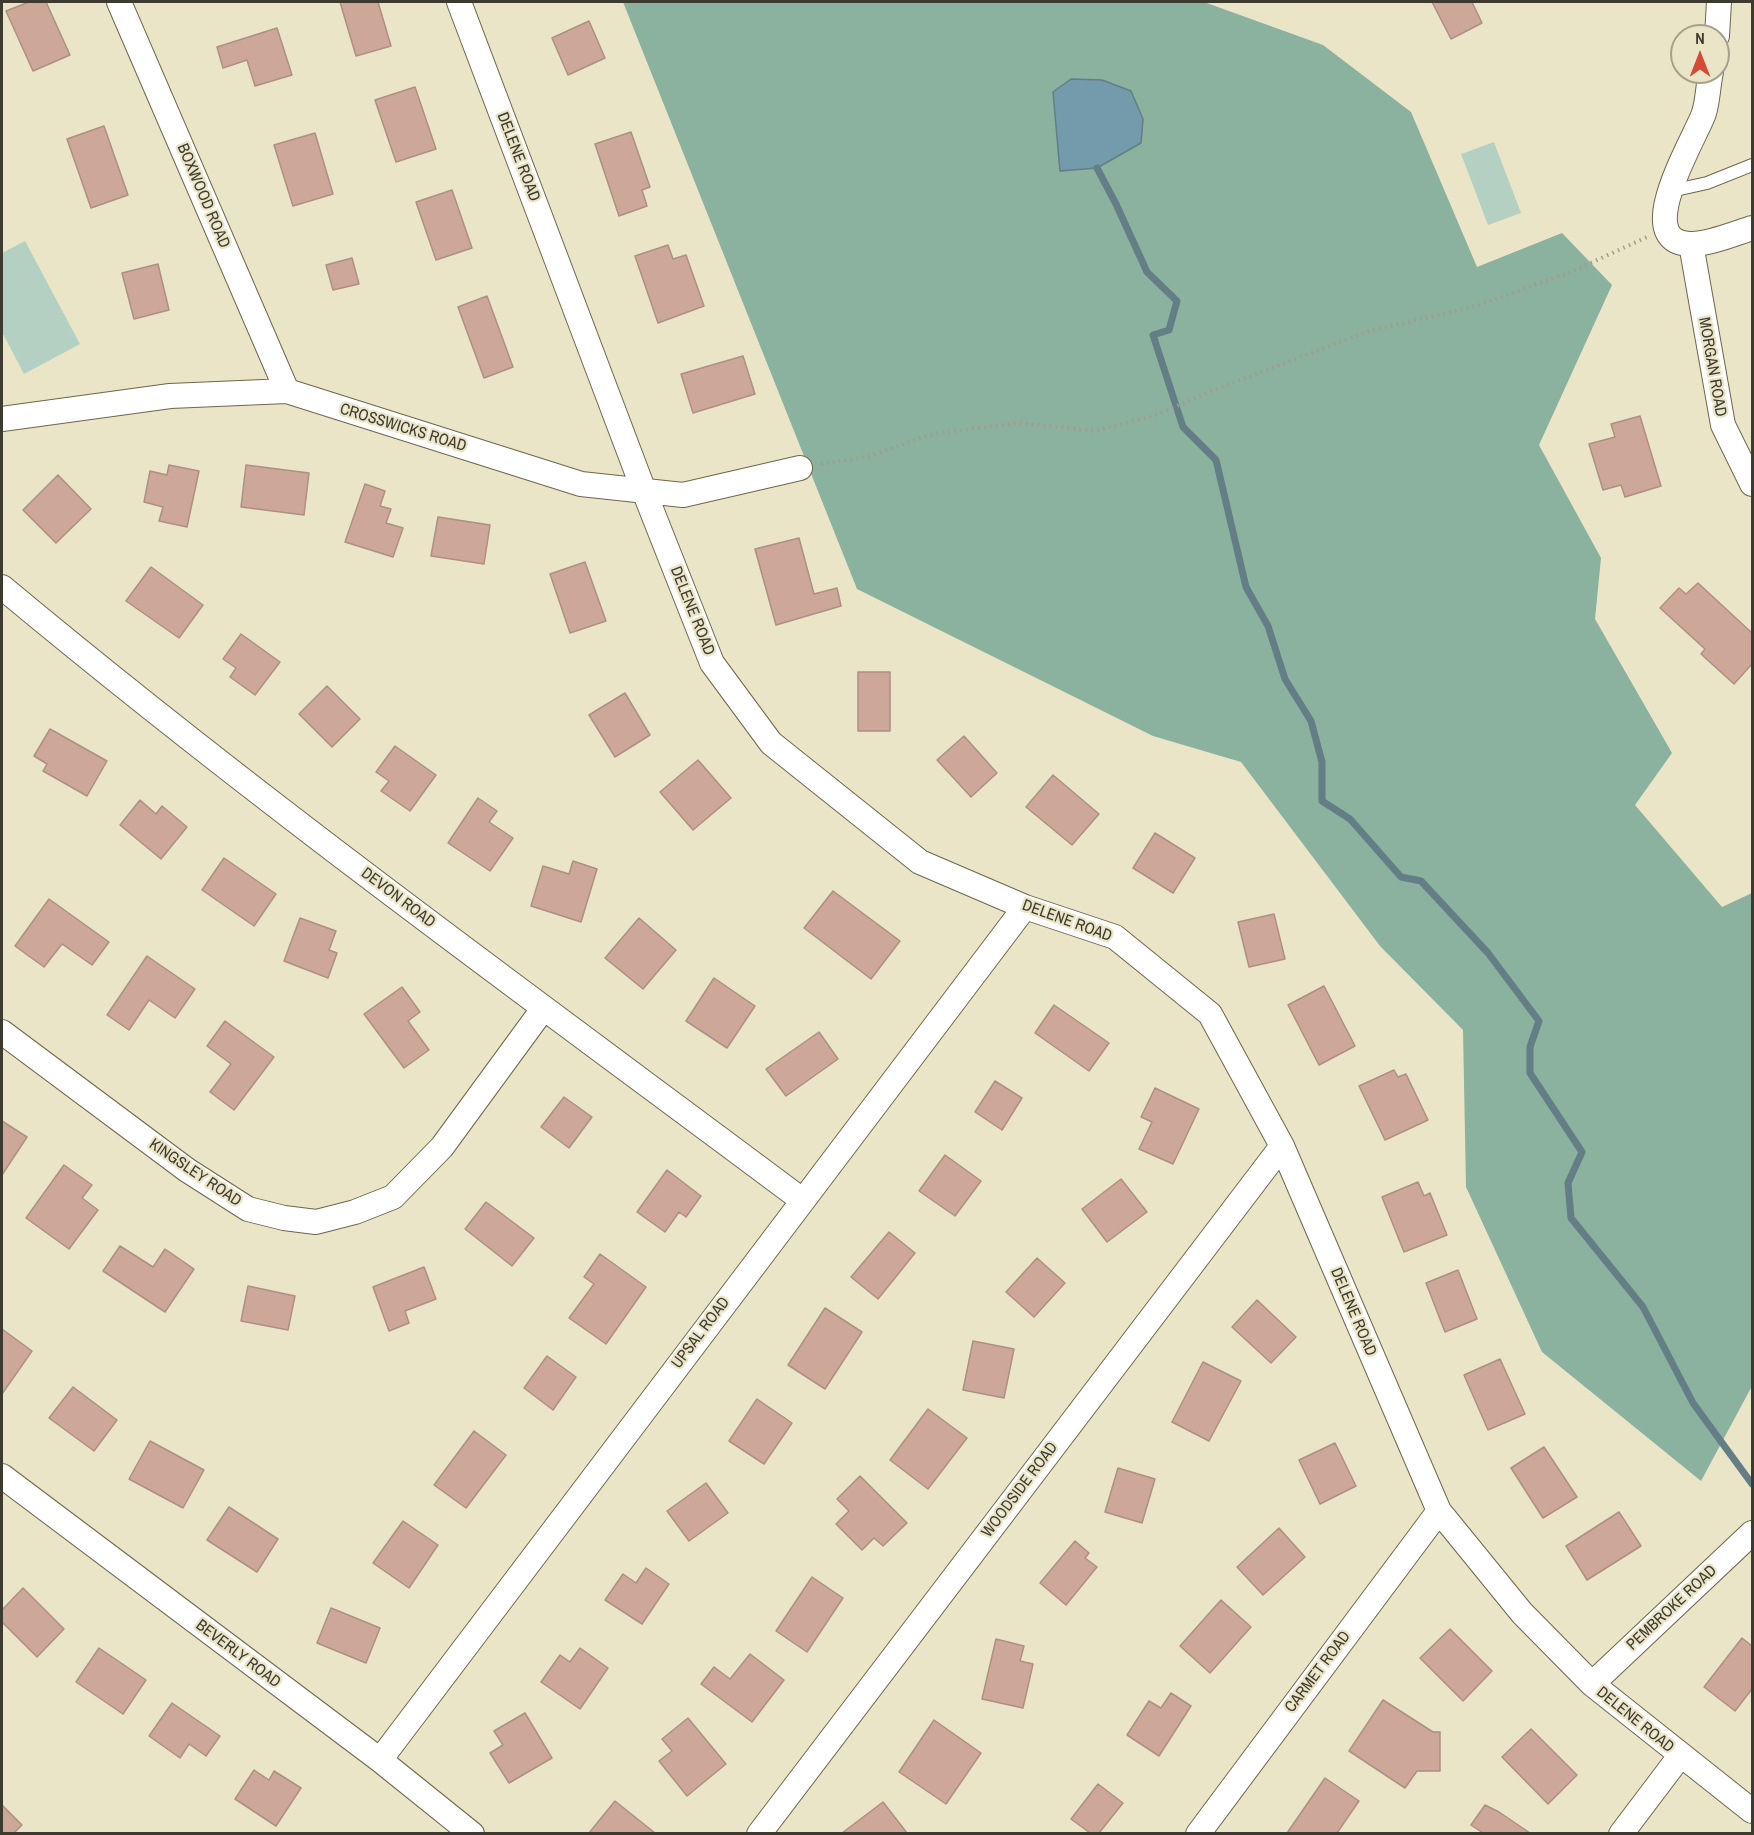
<!DOCTYPE html>
<html>
<head>
<meta charset="utf-8">
<style>
  body { margin:0 }
  #map { position:relative; width:1754px; height:1835px; overflow:hidden; background:#ebe5c8; font-family:"Archivo Narrow",sans-serif }
  canvas { display:block }
  .frame { position:absolute; inset:0; border:3px solid #3d3a2f; pointer-events:none }
  .north { position:absolute; left:1670px; top:24px; width:60px; height:60px; box-sizing:border-box; background:#ebe5c8; border:2px solid #a5a18b; border-radius:50%; rotate:0deg; font-size:16px; font-weight:700; line-height:24px; text-align:center; color:#3d3a2f }
  .north::after { content:''; display:block; margin:auto; width:21px; height:27px; background:#d64936; clip-path:polygon(50% 0,100% 100%,50% 72%,0 100%) }
</style>
</head>
<body>
<div id="map">
<canvas width="1754" height="1835"></canvas>
<div class="frame"></div>
<div class="north">N</div>
</div>
<script>
const ctx = document.querySelector('canvas').getContext('2d');
ctx.lineJoin = 'round';
function fillPath(path, color) {
  ctx.fillStyle = color;
  ctx.fill(path, 'evenodd');
}
function strokePath(path, color, width, dash) {
  ctx.strokeStyle = color;
  ctx.lineWidth = width;
  ctx.lineCap = dash ? 'butt' : 'round';
  ctx.setLineDash(dash || []);
  ctx.stroke(path);
}
function label(font, color, halo, rows, align = 'center') {
  ctx.font = font + ' "Archivo Narrow",sans-serif';
  ctx.lineWidth = 4.5;
  ctx.setLineDash([]);
  ctx.textBaseline = 'middle';
  ctx.strokeStyle = halo;
  ctx.fillStyle = color;
  for (const [text, x, y, turn = 0] of rows) {
    ctx.save();
    ctx.translate(x, y);
    ctx.rotate((+turn || 0) * Math.PI / 180);
    ctx.textAlign = isNaN(turn) ? turn : align;
    if (halo) ctx.strokeText(text, 0, 0);
    ctx.fillText(text, 0, 0);
    ctx.restore();
  }
}
const green = new Path2D(`
  M 1494,142 L 1521,213 L 1488,225 L 1461,154 Z
  M 25,241 L 80,344 L 24,374 L 2,332 L 2,253 Z`);
const forest = new Path2D(`
  M 623,2 L 1204,2 L 1323,45 L 1411,112 L 1477,267 L 1562,233 L 1612,285 L 1539,445 L 1601,558 L 1595,619 L 1672,753 L 1635,805 L 1722,907 L 1752,893 L 1752,1386 L 1701,1481 L 1542,1352 L 1466,1187 L 1463,1030 L 1380,946 L 1241,762 L 1153,736 L 857,589 Z`);
const water = new Path2D(`
  M 1071,79 L 1102,80 L 1131,91 L 1143,119 L 1141,143 L 1097,168 L 1060,171 L 1053,92 Z`);
const stream = new Path2D(`
  M 1097,168 L 1116,204 L 1147,272 L 1177,301 L 1169,330 L 1153,335 L 1183,427 L 1216,460 L 1246,587 L 1268,626 L 1285,679 L 1311,721 L 1322,762 L 1322,801 L 1350,819 L 1401,877 L 1421,881 L 1488,953 L 1539,1021 L 1530,1047 L 1530,1073 L 1582,1152 L 1568,1183 L 1571,1218 L 1643,1307 L 1693,1403 L 1752,1484`);
const building = new Path2D(`
  M 29,2 L 46,2 L 70,55 L 33,71 L 6,11 Z
  M 340,2 L 378,2 L 391,46 L 356,56 Z
  M 1432,2 L 1472,2 L 1482,23 L 1451,39 Z
  M 589,21 L 605,58 L 568,75 L 552,38 Z
  M 277,28 L 292,75 L 255,86 L 247,60 L 223,68 L 217,47 Z
  M 415,87 L 436,149 L 396,162 L 375,100 Z
  M 104,126 L 128,195 L 91,208 L 67,139 Z
  M 631,132 L 650,187 L 642,190 L 647,206 L 619,216 L 595,144 Z
  M 315,133 L 333,194 L 293,206 L 274,145 Z
  M 452,190 L 472,248 L 436,260 L 416,202 Z
  M 668,245 L 673,259 L 686,255 L 704,306 L 658,323 L 635,256 Z
  M 352,258 L 359,284 L 333,290 L 326,265 Z
  M 158,264 L 169,310 L 134,319 L 122,273 Z
  M 487,296 L 513,367 L 484,378 L 458,307 Z
  M 743,356 L 755,394 L 693,413 L 681,374 Z
  M 1640,416 L 1661,486 L 1625,497 L 1621,485 L 1603,490 L 1589,444 L 1615,437 L 1611,424 Z
  M 169,465 L 199,471 L 187,527 L 159,521 L 163,507 L 144,502 L 150,471 L 167,475 Z
  M 246,465 L 309,473 L 304,515 L 241,507 Z
  M 58,475 L 91,509 L 56,543 L 23,510 Z
  M 365,484 L 385,491 L 380,506 L 391,509 L 386,523 L 403,528 L 393,557 L 345,542 Z
  M 438,517 L 490,525 L 484,564 L 431,556 Z
  M 799,538 L 814,594 L 837,588 L 841,606 L 776,625 L 755,549 Z
  M 585,562 L 606,621 L 570,633 L 550,574 Z
  M 151,567 L 203,605 L 179,638 L 126,601 Z
  M 1698,583 L 1752,633 L 1752,664 L 1734,684 L 1701,654 L 1705,649 L 1660,608 L 1679,588 L 1686,594 Z
  M 241,634 L 280,662 L 255,695 L 230,677 L 236,668 L 223,659 Z
  M 858,672 L 890,672 L 890,731 L 858,731 Z
  M 327,686 L 360,719 L 332,747 L 299,714 Z
  M 625,693 L 650,735 L 615,757 L 589,715 Z
  M 50,729 L 107,761 L 87,796 L 43,771 L 47,764 L 34,756 Z
  M 964,736 L 997,773 L 971,797 L 937,760 Z
  M 395,746 L 436,775 L 410,811 L 381,791 L 389,781 L 376,772 Z
  M 698,760 L 731,798 L 693,830 L 660,792 Z
  M 1053,775 L 1099,814 L 1072,845 L 1026,807 Z
  M 478,798 L 497,811 L 489,822 L 513,838 L 490,871 L 448,843 Z
  M 140,800 L 156,814 L 162,806 L 187,827 L 161,859 L 120,825 Z
  M 1155,833 L 1195,858 L 1173,893 L 1133,868 Z
  M 224,858 L 276,894 L 254,926 L 202,890 Z
  M 573,861 L 597,869 L 581,922 L 531,906 L 543,866 L 569,874 Z
  M 833,891 L 900,941 L 871,979 L 804,928 Z
  M 49,899 L 109,942 L 92,965 L 62,944 L 44,967 L 15,946 Z
  M 1274,914 L 1285,959 L 1249,967 L 1238,922 Z
  M 300,918 L 336,931 L 329,950 L 337,953 L 328,978 L 284,961 Z
  M 639,918 L 676,950 L 643,989 L 605,958 Z
  M 147,956 L 195,989 L 175,1018 L 149,1000 L 129,1030 L 107,1015 Z
  M 714,978 L 755,1006 L 727,1048 L 686,1021 Z
  M 1324,986 L 1355,1046 L 1319,1065 L 1288,1005 Z
  M 402,987 L 420,1012 L 408,1021 L 429,1050 L 404,1068 L 364,1014 Z
  M 1054,1005 L 1109,1043 L 1089,1071 L 1035,1033 Z
  M 225,1021 L 274,1057 L 234,1110 L 210,1092 L 231,1064 L 207,1046 Z
  M 819,1032 L 838,1059 L 786,1096 L 766,1069 Z
  M 1394,1070 L 1398,1077 L 1406,1074 L 1428,1120 L 1385,1140 L 1359,1086 Z
  M 995,1081 L 1022,1098 L 1002,1130 L 975,1112 Z
  M 1155,1088 L 1199,1109 L 1173,1164 L 1139,1149 L 1152,1122 L 1141,1117 Z
  M 564,1097 L 592,1117 L 569,1148 L 541,1127 Z
  M 2,1121 L 27,1137 L 2,1175 Z
  M 945,1155 L 981,1181 L 955,1216 L 919,1191 Z
  M 64,1165 L 92,1185 L 82,1198 L 98,1210 L 69,1249 L 26,1218 Z
  M 667,1170 L 701,1196 L 686,1217 L 679,1212 L 665,1232 L 637,1212 Z
  M 1121,1179 L 1147,1212 L 1107,1242 L 1082,1209 Z
  M 1418,1182 L 1424,1196 L 1430,1193 L 1447,1235 L 1404,1252 L 1382,1197 Z
  M 486,1202 L 534,1238 L 512,1266 L 465,1229 Z
  M 889,1232 L 915,1253 L 878,1299 L 851,1277 Z
  M 120,1246 L 153,1267 L 165,1249 L 194,1269 L 165,1312 L 103,1271 Z
  M 600,1254 L 646,1287 L 606,1344 L 569,1318 L 594,1284 L 584,1277 Z
  M 1037,1258 L 1065,1283 L 1034,1317 L 1006,1292 Z
  M 424,1267 L 436,1299 L 405,1311 L 409,1323 L 389,1331 L 373,1287 Z
  M 1458,1270 L 1477,1319 L 1445,1332 L 1426,1283 Z
  M 248,1286 L 295,1296 L 288,1330 L 241,1321 Z
  M 1257,1300 L 1296,1337 L 1271,1363 L 1232,1327 Z
  M 825,1308 L 862,1332 L 825,1389 L 788,1365 Z
  M 2,1329 L 32,1351 L 2,1394 Z
  M 973,1341 L 1014,1349 L 1004,1398 L 963,1390 Z
  M 547,1356 L 576,1377 L 553,1410 L 524,1388 Z
  M 1500,1359 L 1525,1414 L 1488,1430 L 1464,1375 Z
  M 1203,1362 L 1241,1381 L 1209,1441 L 1172,1422 Z
  M 73,1387 L 117,1420 L 94,1451 L 49,1418 Z
  M 757,1399 L 792,1423 L 764,1464 L 729,1441 Z
  M 928,1409 L 967,1438 L 928,1489 L 890,1460 Z
  M 474,1431 L 506,1455 L 466,1508 L 434,1485 Z
  M 150,1441 L 204,1470 L 183,1508 L 129,1479 Z
  M 1335,1443 L 1356,1486 L 1320,1504 L 1299,1460 Z
  M 1544,1447 L 1577,1497 L 1543,1518 L 1511,1468 Z
  M 1118,1468 L 1155,1479 L 1142,1523 L 1105,1512 Z
  M 860,1476 L 907,1523 L 883,1546 L 874,1538 L 862,1550 L 836,1524 L 849,1511 L 837,1499 Z
  M 706,1483 L 728,1513 L 689,1541 L 667,1511 Z
  M 229,1507 L 278,1539 L 257,1572 L 207,1540 Z
  M 1619,1512 L 1641,1546 L 1587,1580 L 1566,1546 Z
  M 403,1521 L 438,1545 L 409,1588 L 373,1563 Z
  M 1279,1528 L 1305,1557 L 1263,1595 L 1237,1567 Z
  M 1075,1541 L 1089,1553 L 1085,1558 L 1097,1567 L 1066,1605 L 1040,1583 Z
  M 646,1568 L 669,1584 L 642,1624 L 605,1600 L 623,1574 L 636,1583 Z
  M 812,1577 L 843,1598 L 807,1652 L 776,1631 Z
  M 23,1588 L 64,1629 L 37,1657 L 2,1622 L 2,1610 Z
  M 1221,1600 L 1251,1627 L 1210,1673 L 1180,1646 Z
  M 331,1608 L 380,1628 L 366,1663 L 317,1643 Z
  M 1450,1629 L 1492,1671 L 1463,1701 L 1420,1658 Z
  M 1742,1638 L 1752,1646 L 1752,1689 L 1735,1711 L 1704,1687 Z
  M 996,1639 L 1024,1646 L 1020,1661 L 1033,1664 L 1023,1708 L 982,1699 Z
  M 99,1648 L 146,1680 L 123,1714 L 76,1682 Z
  M 580,1648 L 608,1668 L 580,1709 L 541,1682 L 560,1655 L 570,1662 Z
  M 750,1654 L 784,1680 L 752,1722 L 701,1684 L 714,1667 L 730,1679 Z
  M 1171,1693 L 1191,1706 L 1159,1756 L 1127,1735 L 1149,1701 L 1161,1708 Z
  M 1383,1700 L 1433,1732 L 1440,1732 L 1440,1771 L 1417,1771 L 1405,1788 L 1349,1751 Z
  M 172,1703 L 220,1736 L 206,1756 L 189,1744 L 180,1758 L 149,1736 Z
  M 525,1713 L 552,1758 L 509,1783 L 490,1753 L 503,1745 L 494,1731 Z
  M 688,1718 L 726,1764 L 687,1796 L 659,1761 L 672,1751 L 662,1739 Z
  M 934,1720 L 981,1753 L 946,1804 L 899,1772 Z
  M 1531,1729 L 1577,1775 L 1548,1804 L 1502,1757 Z
  M 254,1770 L 269,1780 L 274,1771 L 301,1788 L 276,1826 L 235,1799 Z
  M 1325,1778 L 1359,1801 L 1337,1833 L 1287,1833 Z
  M 1098,1784 L 1123,1803 L 1099,1833 L 1090,1833 L 1071,1819 Z
  M 615,1801 L 655,1833 L 589,1833 Z
  M 883,1802 L 907,1833 L 842,1833 Z
  M 2,1805 L 22,1825 L 14,1833 L 2,1833 Z
  M 1485,1805 L 1499,1812 L 1530,1833 L 1483,1833 L 1471,1825 Z`);
const path = new Path2D(`
  M 821,464 L 870,456 L 928,435 L 1017,423 L 1095,431 L 1156,415 L 1209,392 L 1366,332 L 1476,306 L 1571,272 L 1647,237`);
const lane = new Path2D(`
  M 1671,191 L 1707,183 L 1752,165`);
const street = new Path2D(`
  M 119,2 L 287,391
  M 459,2 L 644,491 L 712,663 L 771,743 L 920,862 L 1025,907 L 1115,937 L 1210,1014 L 1282,1146 L 1439,1511 L 1522,1613 L 1592,1684 L 1752,1811
  M 1717,36 L 1719,2
  M 1711,72 C 1708,85 1708,100 1704,113 C 1695,139 1630,242 1690,244 C 1707,245 1736,233 1752,228
  M 1691,244 L 1723,425 L 1752,484
  M 2,419 L 170,396 L 287,391 L 581,484 L 683,495 L 800,468
  M 2,587 C 260,802 533,999 802,1200
  M 2,1032 L 187,1170 L 248,1209 L 284,1218 L 316,1222 L 355,1212 L 393,1197 L 442,1147 L 543,1009
  M 2,1476 L 380,1760 L 472,1834
  M 1592,1684 L 1752,1533
  M 380,1760 L 1025,907
  M 759,1834 L 1282,1146
  M 1198,1834 L 1439,1511
  M 1621,1834 L 1680,1756`);
const streetNames = [
  ["DELENE ROAD",518,157,69],
  ["BOXWOOD ROAD",203,196,67],
  ["MORGAN ROAD",1712,367,80],
  ["CROSSWICKS ROAD",403,428,17],
  ["DELENE ROAD",692,611,68],
  ["DEVON ROAD",398,898,37],
  ["DELENE ROAD",1067,921,20],
  ["KINGSLEY ROAD",195,1173,34],
  ["DELENE ROAD",1353,1312,67],
  ["UPSAL ROAD",701,1333,-53],
  ["WOODSIDE ROAD",1020,1490,-53],
  ["PEMBROKE ROAD",1672,1608,-43],
  ["BEVERLY ROAD",238,1654,37],
  ["CARMET ROAD",1318,1672,-53],
  ["DELENE ROAD",1635,1720,39]
];
fillPath(green, '#b3d0c2');
fillPath(forest, '#8bb19f');
fillPath(water, '#749bac');
strokePath(water, '#647e86', 1.5);
strokePath(stream, '#647e86', 7);
fillPath(building, '#cda899');
strokePath(building, '#ad8f83', 1.5);
strokePath(lane, '#6c674d', 14);
strokePath(street, '#6c674d', 26);
strokePath(path, '#a29d88', 4, [1.5, 4.5]);
strokePath(lane, '#fff', 12);
strokePath(street, '#fff', 24);
label('16px', '#3d3a2f', '#ebe5c8', streetNames);
</script>
</body>
</html>
